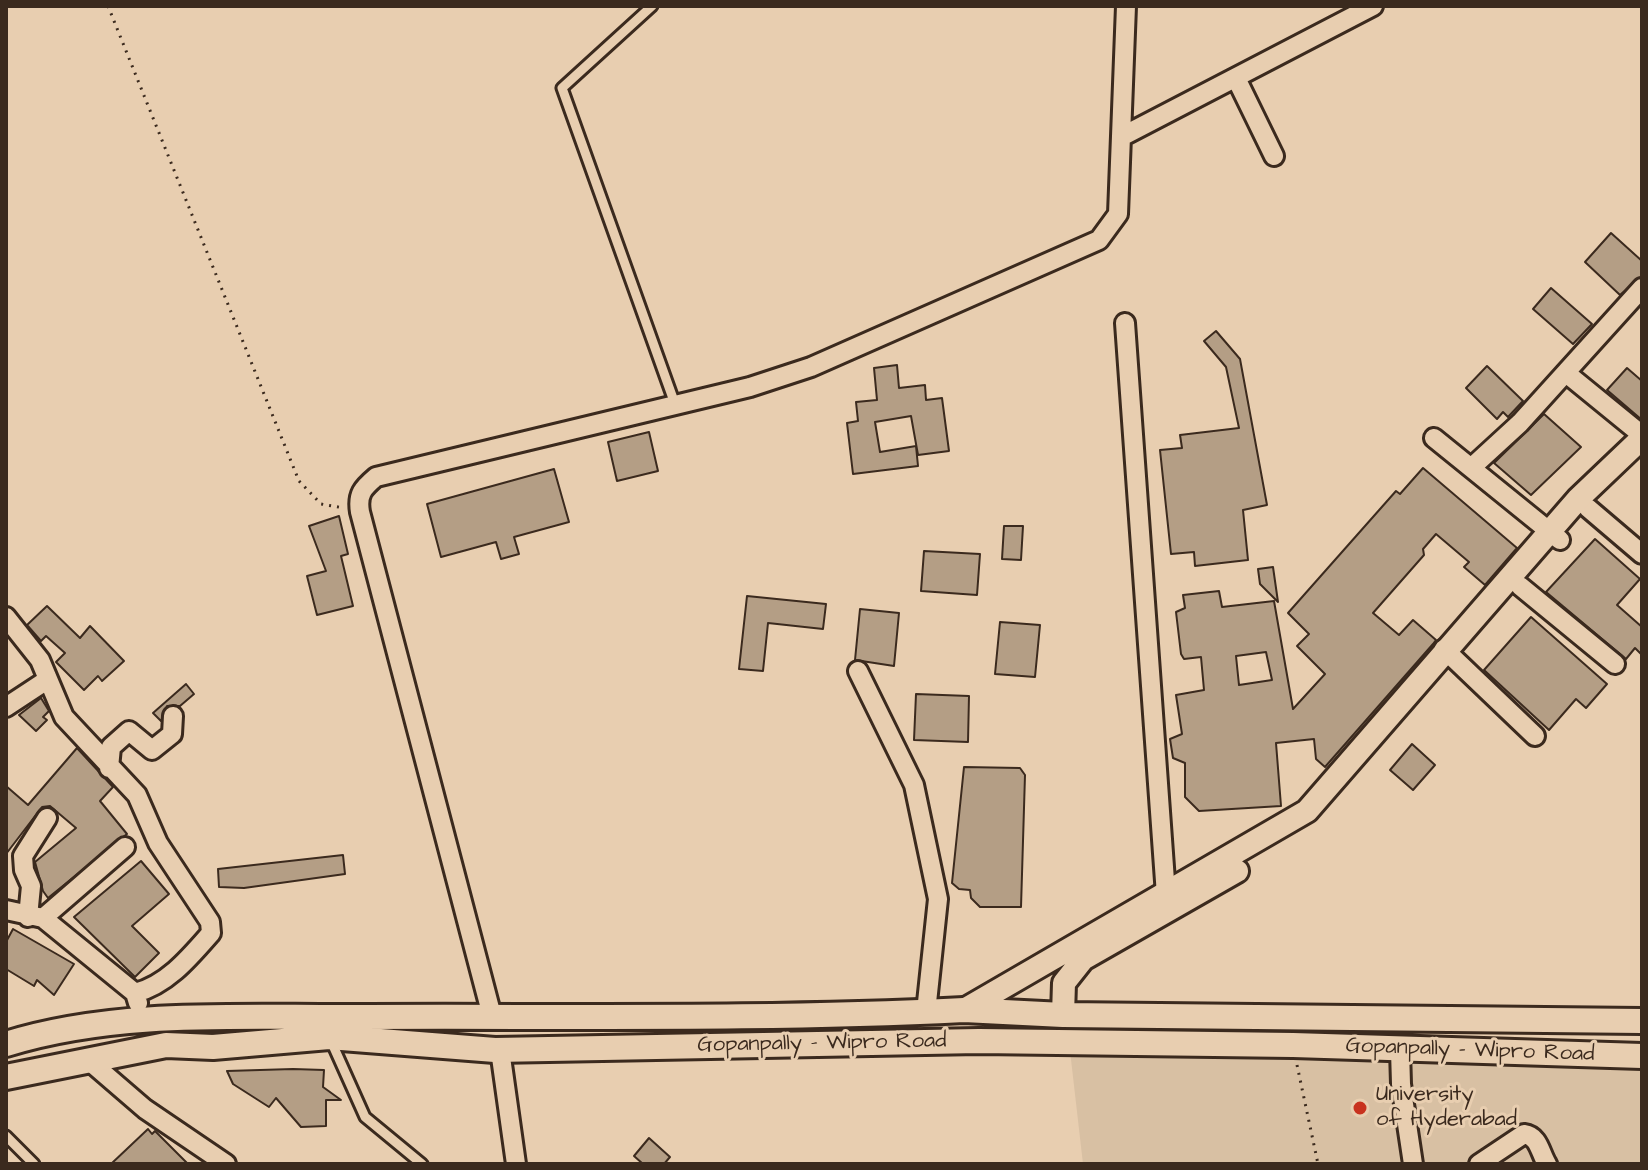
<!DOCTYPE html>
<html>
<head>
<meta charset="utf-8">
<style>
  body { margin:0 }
  #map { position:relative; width:1648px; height:1170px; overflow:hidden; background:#e8ceb0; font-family:"Architects Daughter",sans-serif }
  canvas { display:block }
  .frame { position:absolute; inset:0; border:8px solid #3b2a1e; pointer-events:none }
</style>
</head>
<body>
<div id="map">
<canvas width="1648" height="1170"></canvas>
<div class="frame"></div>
</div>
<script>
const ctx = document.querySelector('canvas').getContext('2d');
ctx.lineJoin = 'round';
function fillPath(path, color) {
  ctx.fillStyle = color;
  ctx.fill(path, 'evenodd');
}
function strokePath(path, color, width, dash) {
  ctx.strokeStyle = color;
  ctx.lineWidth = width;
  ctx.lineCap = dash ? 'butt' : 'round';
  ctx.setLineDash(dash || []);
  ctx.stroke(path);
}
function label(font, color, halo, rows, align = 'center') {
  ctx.font = font + ' "Architects Daughter",sans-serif';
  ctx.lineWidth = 6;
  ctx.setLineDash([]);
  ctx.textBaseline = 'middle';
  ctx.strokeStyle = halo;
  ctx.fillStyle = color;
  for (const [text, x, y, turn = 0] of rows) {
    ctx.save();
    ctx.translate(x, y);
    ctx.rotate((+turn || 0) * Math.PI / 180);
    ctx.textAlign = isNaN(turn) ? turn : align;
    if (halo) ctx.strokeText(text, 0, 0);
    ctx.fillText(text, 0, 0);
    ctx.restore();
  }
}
const built = new Path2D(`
  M 1069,1042 L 1642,1053 L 1642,1164 L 1083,1164 Z`);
const building = new Path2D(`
  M 1611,233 L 1642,261 L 1642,276 L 1620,295 L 1585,262 Z
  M 1551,288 L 1592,324 L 1573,344 L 1533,309 Z
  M 1216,331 L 1240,359 L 1267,505 L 1243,510 L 1248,560 L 1195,566 L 1194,552 L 1171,554 L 1160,450 L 1182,448 L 1180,435 L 1239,428 L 1226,367 L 1204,341 Z
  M 897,365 L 899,388 L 925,385 L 926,400 L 942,398 L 949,451 L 918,455 L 911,416 L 875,422 L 880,452 L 916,446 L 918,466 L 853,474 L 847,423 L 858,421 L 856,402 L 877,400 L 874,368 Z
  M 1487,366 L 1523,401 L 1508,417 L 1503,412 L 1497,419 L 1466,388 Z
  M 1627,368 L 1642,381 L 1642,420 L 1607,390 Z
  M 1544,414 L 1581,447 L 1531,495 L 1494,463 Z
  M 649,432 L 658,471 L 617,481 L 608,442 Z
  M 1423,468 L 1517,548 L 1485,585 L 1464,567 L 1469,562 L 1436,534 L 1423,549 L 1424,555 L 1373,613 L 1399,635 L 1413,620 L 1436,640 L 1433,644 L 1325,767 L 1316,759 L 1314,739 L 1276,743 L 1281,806 L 1199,811 L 1185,797 L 1185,763 L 1173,758 L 1170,739 L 1182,734 L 1176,695 L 1204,690 L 1201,657 L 1184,659 L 1181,654 L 1176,612 L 1185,608 L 1183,595 L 1219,591 L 1222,607 L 1274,601 L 1293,709 L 1325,674 L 1297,646 L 1309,634 L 1288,613 L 1396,491 L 1400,494 ZM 1266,652 L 1272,680 L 1239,685 L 1236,656 Z
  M 554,469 L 569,522 L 514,537 L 519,554 L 501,559 L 496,542 L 441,557 L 427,504 Z
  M 339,516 L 348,554 L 341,556 L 353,606 L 317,615 L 307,576 L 326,571 L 309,526 Z
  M 1004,526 L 1023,526 L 1021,560 L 1002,559 Z
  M 1595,539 L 1640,579 L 1617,605 L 1642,627 L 1642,655 L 1635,648 L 1626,659 L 1546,592 Z
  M 924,551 L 980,554 L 977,595 L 921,591 Z
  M 1273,567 L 1278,602 L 1260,584 L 1258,569 Z
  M 747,596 L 826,604 L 823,629 L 768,623 L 763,671 L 739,669 Z
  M 47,606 L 80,638 L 90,626 L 124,661 L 102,681 L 98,676 L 84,690 L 56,662 L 65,653 L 46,636 L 41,641 L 27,625 Z
  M 860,609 L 899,613 L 894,666 L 855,660 Z
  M 1531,617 L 1607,684 L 1586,708 L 1576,699 L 1549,730 L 1484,670 Z
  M 1000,622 L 1040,625 L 1035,677 L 995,674 Z
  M 186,684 L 194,694 L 180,706 L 167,706 L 161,721 L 153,713 Z
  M 916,694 L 969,696 L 968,742 L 914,740 Z
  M 41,698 L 49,711 L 43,717 L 47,720 L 36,731 L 19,715 Z
  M 1412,744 L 1435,765 L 1413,790 L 1390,770 Z
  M 77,748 L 113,787 L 100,801 L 127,834 L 48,898 L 43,891 L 35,862 L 76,828 L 50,806 L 42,807 L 6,854 L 6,786 L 28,805 Z
  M 964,767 L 1020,768 L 1025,775 L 1021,907 L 980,907 L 971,898 L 970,890 L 959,889 L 952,883 Z
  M 343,855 L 345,874 L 244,888 L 219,887 L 218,869 Z
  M 141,861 L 169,894 L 132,926 L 159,953 L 135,977 L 74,917 Z
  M 13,929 L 74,964 L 54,995 L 37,980 L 34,986 L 6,969 L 6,942 Z
  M 293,1069 L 324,1070 L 323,1087 L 341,1100 L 326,1100 L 326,1126 L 301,1127 L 276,1098 L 269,1107 L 233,1084 L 227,1071 Z
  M 148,1129 L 152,1134 L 155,1131 L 188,1164 L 111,1164 Z
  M 649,1138 L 670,1157 L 664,1164 L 643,1164 L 634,1156 Z`);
const path = new Path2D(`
  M 108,6 L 299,481 L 321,504 L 344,508
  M 1297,1065 L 1318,1164`);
const service = new Path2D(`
  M 652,6 L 562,88 L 675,404
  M 331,1041 L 365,1117 L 422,1164
  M 6,1136 L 34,1164`);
const minor = new Path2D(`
  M 1236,78 L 1274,156
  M 1121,137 L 1373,6
  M 1125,323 L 1166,895
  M 1566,373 L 1642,435
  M 1434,438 L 1560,540
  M 1471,468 L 1520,423 L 1642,288
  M 1588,508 L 1642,554
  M 1520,586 L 1615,664
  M 6,617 L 40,660 L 64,717 L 137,795 L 158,843 L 210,922 L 211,933 C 190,957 167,985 135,993
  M 1444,649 L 1535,736
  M 858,671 L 914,785 L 938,899 L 926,1012
  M 6,707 L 47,680
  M 109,768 L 111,747 L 129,731 L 152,750 L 172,734 L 173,716
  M 6,910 L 43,918 L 135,993 L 138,1003
  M 28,917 L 31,886 L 24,870 L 23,856 L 47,818
  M 43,918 L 125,847
  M 492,1016 L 360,512 C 357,494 363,488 376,477 L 750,387 L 811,367 L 1099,240 L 1118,214 L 1126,6
  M 500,1050 L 516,1164
  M 1400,1050 L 1401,1084 L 1413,1164
  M 87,1059 L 145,1109 L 226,1164
  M 1479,1164 L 1524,1134 C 1539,1136 1540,1153 1547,1164`);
const tertiary = new Path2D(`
  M 964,1010 L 1307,811 L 1578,499 L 1642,438
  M 1063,1015 L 1064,983 L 1083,959 L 1237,871`);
const secondary = new Path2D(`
  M 6,1044 C 118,1009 244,1018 360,1017 C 561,1016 763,1020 964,1010 L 1063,1015 L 1642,1021
  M 6,1077 L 166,1045 L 213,1047 L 329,1037 L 495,1050 L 979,1041 L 1293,1045 L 1642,1056`);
const markers = [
  [1360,1108,8,"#c8321e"]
];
const streetNames = [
  ["Gopanpally - Wipro Road",822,1044,-1],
  ["Gopanpally - Wipro Road",1470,1051,2]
];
const poiNames = [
  ["University",1376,1095],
  ["of Hyderabad",1376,1120]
];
fillPath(built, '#d8c0a3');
fillPath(building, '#b49e85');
strokePath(building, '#3b2a1e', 2);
strokePath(service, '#3b2a1e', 15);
strokePath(minor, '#3b2a1e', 24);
strokePath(tertiary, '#3b2a1e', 28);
strokePath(secondary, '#3b2a1e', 30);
strokePath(path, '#3b2a1e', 3, [2, 6]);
strokePath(service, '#e8ceb0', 9);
strokePath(minor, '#e8ceb0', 18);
strokePath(tertiary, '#e8ceb0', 22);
strokePath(secondary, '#e8ceb0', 24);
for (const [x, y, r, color] of markers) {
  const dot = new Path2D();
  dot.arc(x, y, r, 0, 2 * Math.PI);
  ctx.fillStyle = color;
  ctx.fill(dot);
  strokePath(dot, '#e8ceb0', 3);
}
label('22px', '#3b2a1e', '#e8ceb0', streetNames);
label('22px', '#3b2a1e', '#e8ceb0', poiNames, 'left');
</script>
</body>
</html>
